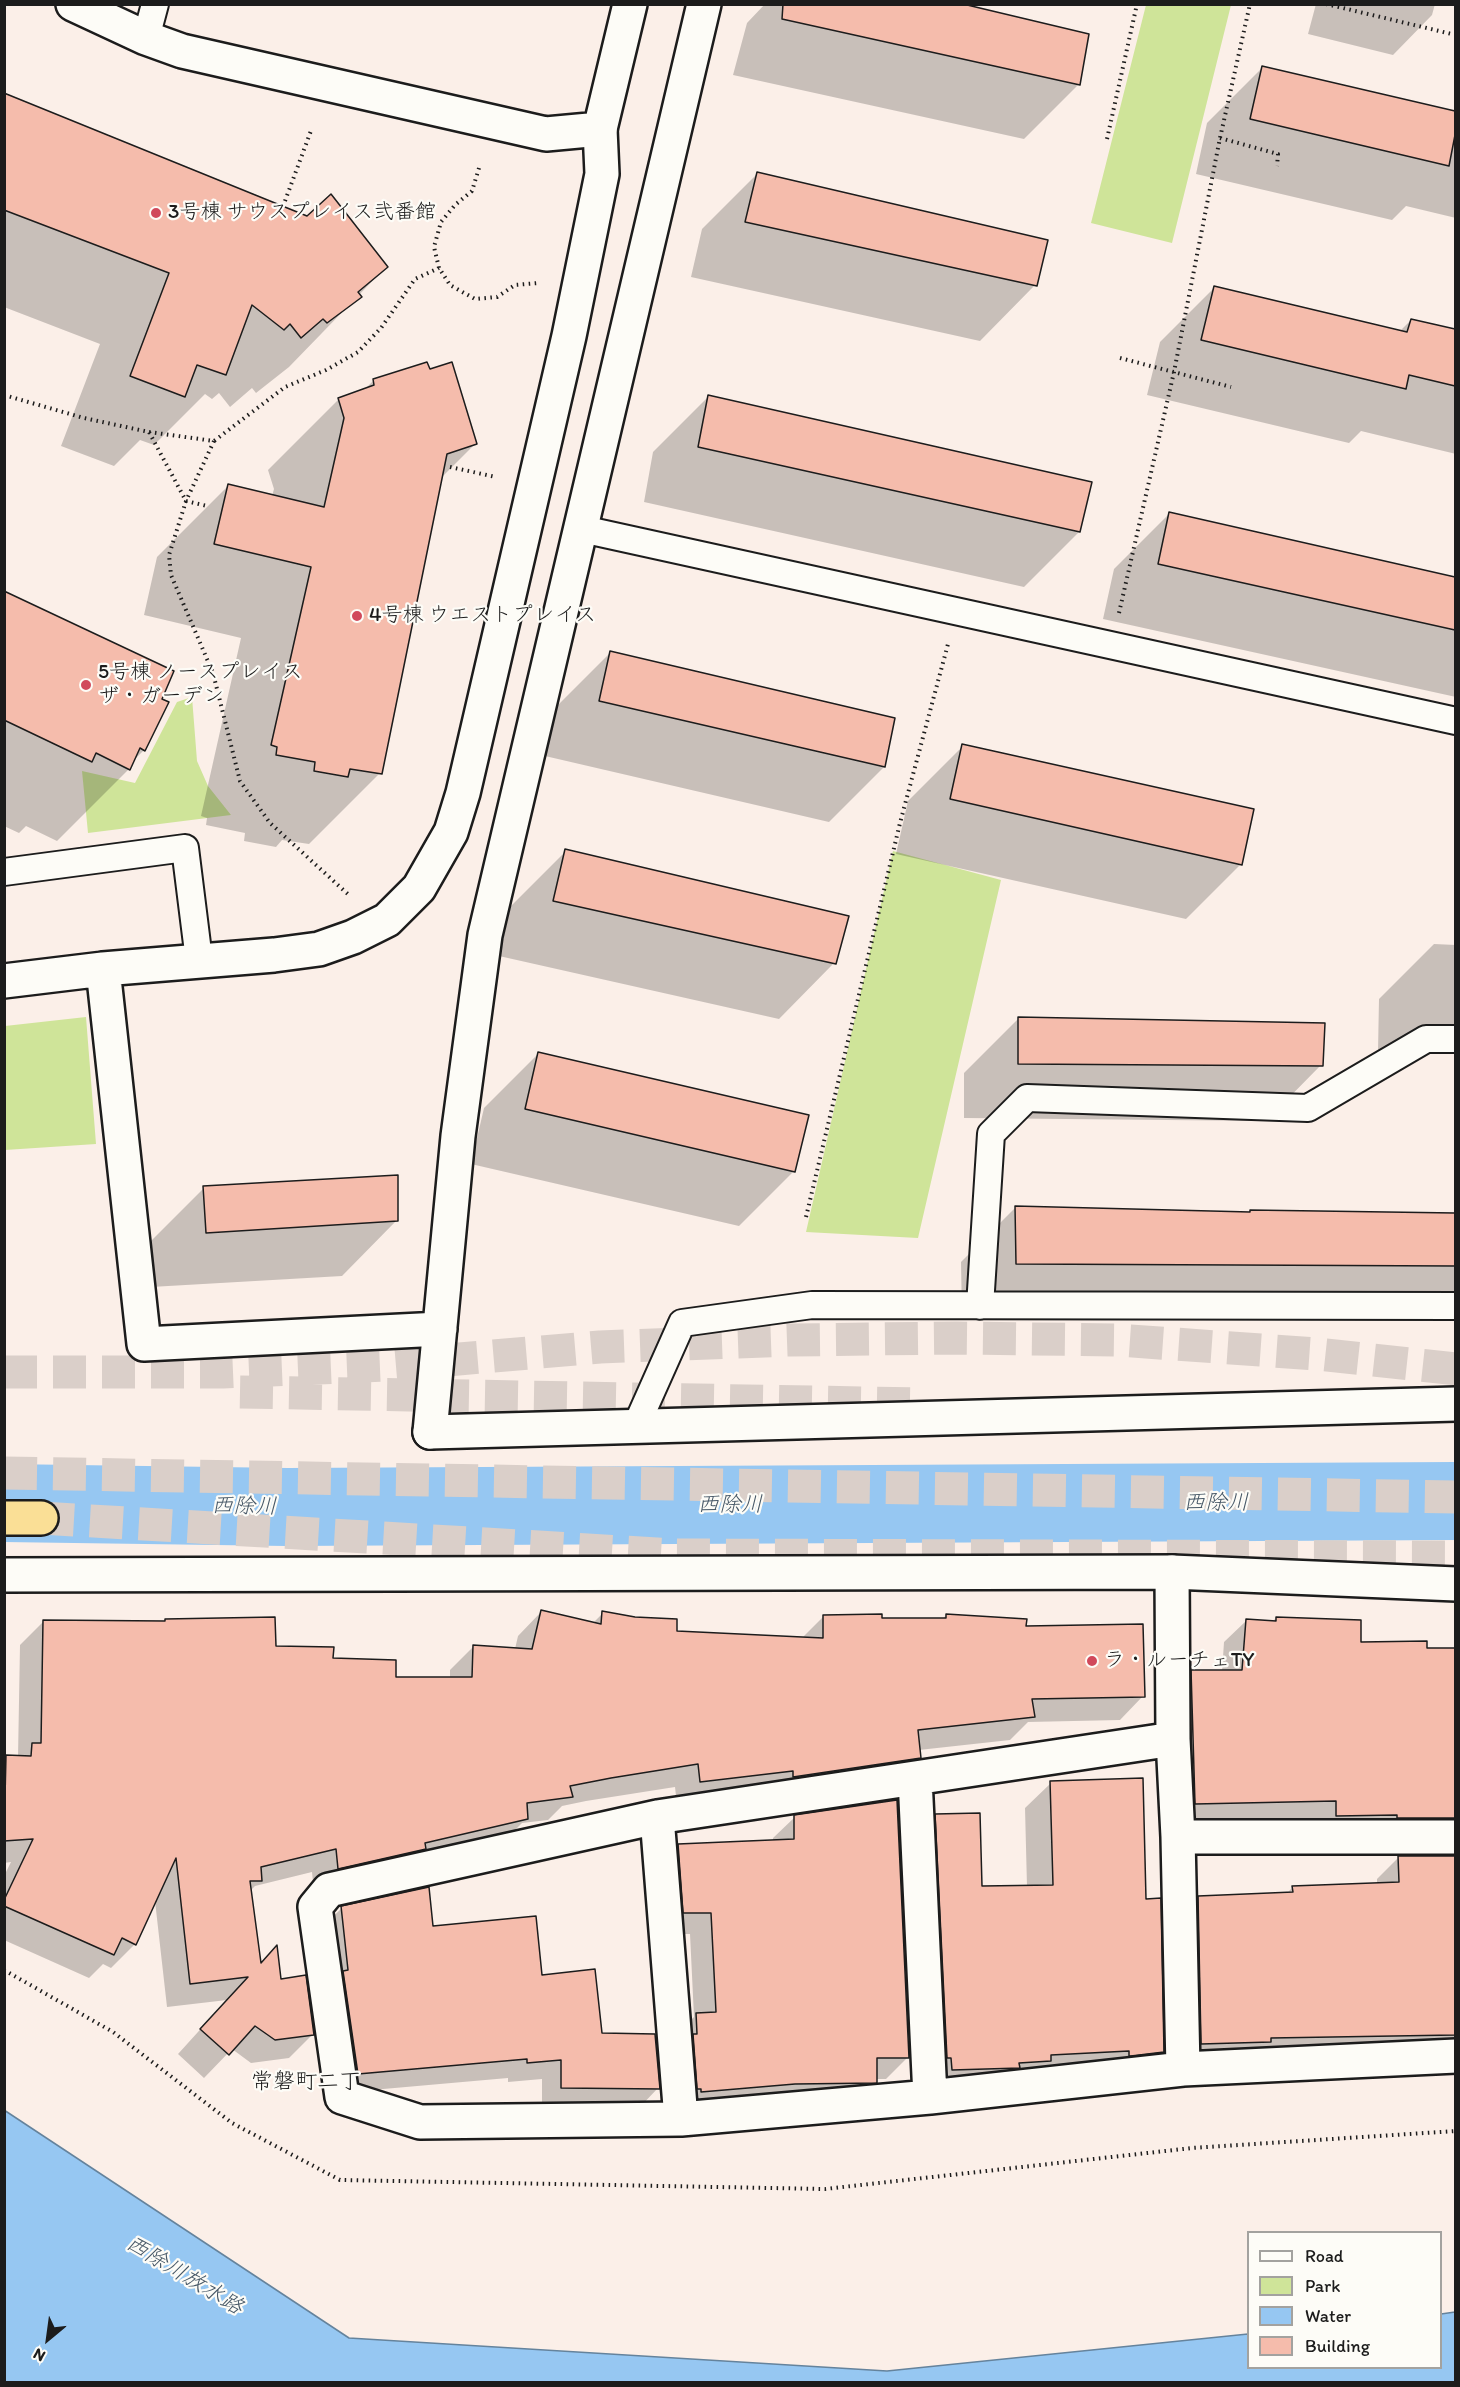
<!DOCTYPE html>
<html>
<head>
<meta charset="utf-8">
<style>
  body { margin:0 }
  #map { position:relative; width:1460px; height:2387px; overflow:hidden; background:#fbefe8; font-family:Itim,sans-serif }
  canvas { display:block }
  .frame { position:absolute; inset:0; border:6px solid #1c1c1c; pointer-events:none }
  .legend { position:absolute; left:1247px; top:2231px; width:195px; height:138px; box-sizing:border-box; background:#fdfcf7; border:2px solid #a3a29f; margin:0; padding:8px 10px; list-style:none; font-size:18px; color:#1c1c1c }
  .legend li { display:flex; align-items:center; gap:12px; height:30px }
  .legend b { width:30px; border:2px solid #a3a29f }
  .north { position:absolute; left:18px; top:2309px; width:60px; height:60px; -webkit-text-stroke:4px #fdfcf7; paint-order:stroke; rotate:209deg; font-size:16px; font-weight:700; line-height:24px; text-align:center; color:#1c1c1c }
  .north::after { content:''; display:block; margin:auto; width:21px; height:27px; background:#1c1c1c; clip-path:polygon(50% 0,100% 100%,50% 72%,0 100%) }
</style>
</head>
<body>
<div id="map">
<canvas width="1460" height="2387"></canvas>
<div class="frame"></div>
<ul class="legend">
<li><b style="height:8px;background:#fdfcf7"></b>Road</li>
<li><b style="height:16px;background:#cfe499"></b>Park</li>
<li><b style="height:16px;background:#96c7f2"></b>Water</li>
<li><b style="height:16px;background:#f5bcac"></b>Building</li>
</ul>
<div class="north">N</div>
</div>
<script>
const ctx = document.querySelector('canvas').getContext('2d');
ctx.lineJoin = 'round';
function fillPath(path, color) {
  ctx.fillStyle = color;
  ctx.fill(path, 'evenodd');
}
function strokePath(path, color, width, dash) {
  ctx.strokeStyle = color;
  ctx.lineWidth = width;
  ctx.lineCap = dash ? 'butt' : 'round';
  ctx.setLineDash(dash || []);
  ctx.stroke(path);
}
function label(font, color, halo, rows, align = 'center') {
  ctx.font = font + ' Itim,"Klee One",sans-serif';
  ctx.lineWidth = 4.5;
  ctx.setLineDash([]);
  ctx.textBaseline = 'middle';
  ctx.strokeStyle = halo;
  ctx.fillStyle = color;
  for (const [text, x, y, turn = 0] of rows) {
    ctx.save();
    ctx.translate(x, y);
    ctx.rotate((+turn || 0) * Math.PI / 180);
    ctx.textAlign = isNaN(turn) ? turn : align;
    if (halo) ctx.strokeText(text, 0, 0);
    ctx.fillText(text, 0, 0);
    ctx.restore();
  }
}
const green = new Path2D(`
  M 1146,5 L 1231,5 L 1172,243 L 1091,223 Z
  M 192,697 L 197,761 L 208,786 L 231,815 L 88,833 L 82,771 L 135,783 L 177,702 Z
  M 893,851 L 1001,880 L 918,1238 L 806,1232 Z
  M 86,1017 L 96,1144 L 5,1150 L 5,1026 Z`);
const water = new Path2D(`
  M 4,2110 L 349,2338 L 887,2371 L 1248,2334 L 1248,2368 L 1440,2368 L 1441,2314 L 1455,2312 L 1455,2382 L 5,2382 Z`);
const shadow = new Path2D(`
  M 765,4 L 956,4 L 1079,84 L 1024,139 L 733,75 L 747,23 Z
  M 1316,4 L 1435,4 L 1432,15 L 1393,55 L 1308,34 Z
  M 1262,68 L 1452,112 L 1456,109 L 1456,218 L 1406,206 L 1392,220 L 1196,174 L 1207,123 Z
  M 4,95 L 386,267 L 289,367 L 256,393 L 252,388 L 230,407 L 219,393 L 212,399 L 205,394 L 154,445 L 140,440 L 114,466 L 61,446 L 100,344 L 4,307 Z
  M 757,174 L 1035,285 L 980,341 L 691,277 L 702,229 Z
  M 1215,287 L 1400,331 L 1411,320 L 1456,331 L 1456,454 L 1361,431 L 1349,443 L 1147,395 L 1160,342 Z
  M 373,381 L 475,444 L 441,478 L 380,773 L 309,844 L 282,840 L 276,847 L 244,841 L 245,833 L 206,825 L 207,818 L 201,816 L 241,638 L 144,615 L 157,557 L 228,486 L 272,496 L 274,489 L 268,470 L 339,399 L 363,391 Z
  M 708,397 L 1079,532 L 1024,587 L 644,502 L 653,452 Z
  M 1169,514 L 1456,578 L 1456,697 L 1103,619 L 1114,569 Z
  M 4,593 L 160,700 L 144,750 L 133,761 L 129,769 L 57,841 L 26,826 L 19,833 L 4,826 Z
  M 610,653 L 884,767 L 829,822 L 545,756 L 555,708 Z
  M 963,746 L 1241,864 L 1186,919 L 896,854 L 908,801 Z
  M 566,851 L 834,963 L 779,1019 L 499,956 L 511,906 Z
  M 1434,944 L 1456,945 L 1456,1053 L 1378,1051 L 1379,999 Z
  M 1019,1018 L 1321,1065 L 1266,1121 L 964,1118 L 964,1073 Z
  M 539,1053 L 794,1171 L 739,1226 L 471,1164 L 484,1108 Z
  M 204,1188 L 397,1220 L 342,1276 L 151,1287 L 149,1243 Z
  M 1016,1207 L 1249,1213 L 1251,1211 L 1456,1214 L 1456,1321 L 962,1318 L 961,1262 Z
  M 541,1612 L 592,1624 L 603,1613 L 675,1633 L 801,1639 L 824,1616 L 880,1620 L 942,1620 L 946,1615 L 1025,1628 L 1143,1696 L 1120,1720 L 1028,1722 L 1010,1740 L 919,1750 L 919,1758 L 896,1781 L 677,1805 L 675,1787 L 586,1801 L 562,1806 L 548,1820 L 522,1823 L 503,1842 L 314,1892 L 312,1872 L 255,1886 L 250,1891 L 259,1965 L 280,1980 L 313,2034 L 289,2058 L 251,2063 L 232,2049 L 204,2078 L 178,2054 L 227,2000 L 167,2007 L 155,1901 L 135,1944 L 111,1968 L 103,1964 L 89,1978 L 4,1940 L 4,1876 L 11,1862 L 4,1863 L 4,1756 L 18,1757 L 20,1645 L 44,1621 L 163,1623 L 165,1620 L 332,1659 L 394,1678 L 450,1678 L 450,1670 L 474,1646 L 515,1649 L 518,1636 Z
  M 1276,1618 L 1359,1643 L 1456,1650 L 1456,2056 L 1180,2065 L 1177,1920 L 1199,1898 L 1286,1894 L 1293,1887 L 1377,1884 L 1377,1879 L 1399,1857 L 1452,1857 L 1450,1849 L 1174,1826 L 1170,1694 L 1192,1672 L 1222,1672 L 1224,1642 L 1246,1621 L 1272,1622 Z
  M 1051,1783 L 1145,1900 L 1162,2052 L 1137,2077 L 927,2095 L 910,1841 L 936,1816 L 981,1888 L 1027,1887 L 1025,1808 Z
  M 795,1817 L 908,2057 L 886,2079 L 876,2079 L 876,2082 L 854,2104 L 680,2113 L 675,2036 L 694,2017 L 690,1934 L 662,1934 L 657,1867 L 679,1846 L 773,1841 L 773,1838 Z
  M 342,1908 L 431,1928 L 540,1977 L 658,2088 L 639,2108 L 542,2107 L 542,2079 L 508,2082 L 508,2078 L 338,2093 L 322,1927 Z`);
const river = new Path2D(`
  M 4,1503 L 287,1507 L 1456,1501`);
const building = new Path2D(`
  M 783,4 L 963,4 L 1089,34 L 1080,85 L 782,19 Z
  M 1262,66 L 1455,111 L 1455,135 L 1449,166 L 1250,119 Z
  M 4,93 L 307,216 L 331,194 L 388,267 L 358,292 L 362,297 L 327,323 L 323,319 L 301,338 L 290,324 L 284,330 L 252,305 L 226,375 L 197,365 L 185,397 L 130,376 L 169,273 L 4,210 Z
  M 757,172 L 1048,240 L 1037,286 L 745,222 Z
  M 1214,286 L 1407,332 L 1411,319 L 1455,329 L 1455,386 L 1409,375 L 1406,389 L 1201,340 Z
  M 427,362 L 430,369 L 452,362 L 477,444 L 447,454 L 382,774 L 350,769 L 348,777 L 314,771 L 315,762 L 276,755 L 277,747 L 271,745 L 311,567 L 214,544 L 228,484 L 324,507 L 344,418 L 338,398 L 374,385 L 373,379 Z
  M 708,395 L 1092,482 L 1080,532 L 698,447 Z
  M 1169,512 L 1455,577 L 1455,630 L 1158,564 Z
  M 4,591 L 174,671 L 162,699 L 169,702 L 145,751 L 140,748 L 130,770 L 96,753 L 92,762 L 4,720 Z
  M 610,651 L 895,718 L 885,767 L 599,701 Z
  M 962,744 L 1254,809 L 1242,865 L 950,799 Z
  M 565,849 L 849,916 L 836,964 L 553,901 Z
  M 1018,1017 L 1325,1023 L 1323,1066 L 1018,1064 Z
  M 538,1052 L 809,1115 L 795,1172 L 525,1109 Z
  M 398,1175 L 398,1221 L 206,1233 L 203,1186 Z
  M 1015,1206 L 1250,1212 L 1250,1210 L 1455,1213 L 1455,1266 L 1016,1264 Z
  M 541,1610 L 601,1624 L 602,1611 L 635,1617 L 677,1619 L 677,1631 L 823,1638 L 823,1615 L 882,1614 L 882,1618 L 946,1618 L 946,1614 L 1027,1619 L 1026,1626 L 1143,1624 L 1145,1697 L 1032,1699 L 1035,1717 L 918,1730 L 921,1758 L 793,1777 L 793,1771 L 700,1782 L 698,1764 L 611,1778 L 570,1786 L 573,1797 L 527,1803 L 528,1819 L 425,1843 L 426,1849 L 338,1869 L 336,1849 L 261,1867 L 262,1881 L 250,1881 L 261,1963 L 277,1945 L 281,1979 L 306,1975 L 314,2035 L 275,2040 L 255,2026 L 229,2055 L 200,2029 L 248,1977 L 190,1984 L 176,1858 L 136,1945 L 122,1938 L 114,1955 L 4,1906 L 4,1900 L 33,1839 L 4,1841 L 6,1755 L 31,1756 L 32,1743 L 41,1743 L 43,1620 L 165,1621 L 165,1619 L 275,1617 L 276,1646 L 334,1647 L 333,1658 L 396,1660 L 396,1677 L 472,1677 L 473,1645 L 532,1649 Z
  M 1276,1617 L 1361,1620 L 1361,1642 L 1427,1641 L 1427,1648 L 1455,1648 L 1455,1818 L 1397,1818 L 1397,1815 L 1336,1816 L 1336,1801 L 1195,1804 L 1191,1670 L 1242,1670 L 1246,1619 L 1276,1621 Z
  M 1143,1778 L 1146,1899 L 1161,1898 L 1164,2052 L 1131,2056 L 1129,2056 L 1129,2051 L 1051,2055 L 1051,2061 L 1019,2063 L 1020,2068 L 952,2070 L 951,2058 L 947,2058 L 935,1814 L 980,1813 L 982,1886 L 1053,1885 L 1050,1781 Z
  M 897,1800 L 909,2058 L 877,2058 L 877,2083 L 795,2084 L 701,2092 L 701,2089 L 697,2089 L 693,2034 L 697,2034 L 696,2013 L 716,2012 L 711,1913 L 683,1913 L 678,1844 L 794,1839 L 794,1815 Z
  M 1398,1856 L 1455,1856 L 1455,2035 L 1271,2038 L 1271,2042 L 1201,2044 L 1198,1896 L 1293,1892 L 1292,1886 L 1399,1882 Z
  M 429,1887 L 433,1926 L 536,1916 L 542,1975 L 595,1969 L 602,2033 L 655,2034 L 660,2089 L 561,2088 L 561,2060 L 527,2063 L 527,2059 L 358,2074 L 343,1971 L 348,1970 L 341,1906 Z`);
const motorwayTunnel = new Path2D(`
  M 4,1372 L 223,1372 L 388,1365 L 600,1347 L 790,1340 L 956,1338 L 1117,1340 L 1317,1354 L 1456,1369
  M 240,1392 L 921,1404
  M 4,1473 L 1456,1497
  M 41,1518 L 674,1555 L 1456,1557`);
const path = new Path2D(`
  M 1326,4 L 1456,35
  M 1220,138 L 1278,154 L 1277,166
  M 1107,139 L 1137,4
  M 479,168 L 472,191 L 455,205 L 441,222 L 434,247 L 439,268 L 450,285 L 475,299 L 497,297 L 515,285 L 539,283
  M 285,201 L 312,128
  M 1120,358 L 1231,387
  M 4,395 L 84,418 L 149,432 L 186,501 L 207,506
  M 149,432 L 214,441 L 285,387 L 326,370 L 358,352 L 381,328 L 415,279 L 439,268
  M 214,441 L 186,501 L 169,555 L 171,575 L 213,673 L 240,781 L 270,823 L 350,896
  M 450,467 L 496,477
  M 1119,613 L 1174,372 L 1220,138 L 1250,4
  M 806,1217 L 900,823 L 948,644
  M 4,1970 L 113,2032 L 232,2123 L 340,2180 L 825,2189 L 1192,2148 L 1456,2131`);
const service = new Path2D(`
  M 146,38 L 155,4
  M 582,529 L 1456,721
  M 4,872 L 185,848 L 199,960
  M 980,1306 L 991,1134 L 1027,1098 L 1308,1108 L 1426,1039 L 1456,1039
  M 636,1426 L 682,1323 L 812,1305 L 1456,1306`);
const minor = new Path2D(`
  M 103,969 L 144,1344 L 440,1329
  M 4,981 L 103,969 L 274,955 L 319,949 L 353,937 L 387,920 L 419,888 L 451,832 L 463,793 L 569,336 L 602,174 L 600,129
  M 430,1432 L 458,1136 L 485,935 L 704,4
  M 1173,1739 L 1178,1837
  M 657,1817 L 915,1778
  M 1183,2069 L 1178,1837 L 1456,1837
  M 930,2097 L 915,1778 L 1173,1739 L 1172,1572
  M 681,2119 L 657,1817 L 329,1890 L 315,1907 L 342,2097 L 420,2122 L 681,2119 L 930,2097 L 1183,2069 L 1456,2056`);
const tertiary = new Path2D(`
  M 73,4 L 146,38 L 182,51 L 546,134 L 600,129 L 630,4
  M 430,1432 L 1456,1404
  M 4,1575 L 1172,1572 L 1456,1584`);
const motorway = new Path2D(`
  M 4,1518 L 41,1518`);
const markers = [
  [156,213,6,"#d1495b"],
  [357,616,6,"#d1495b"],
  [86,685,6,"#d1495b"],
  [1092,1661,6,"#d1495b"]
];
const poiNames = [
  ["3号棟 サウスプレイス弐番館",168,213],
  ["4号棟 ウエストプレイス",369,616],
  ["5号棟 ノースプレイス",98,673],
  ["ザ・ガーデン",98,697],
  ["ラ・ルーチェTY",1104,1661]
];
const waterNames = [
  ["西除川",1216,1503],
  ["西除川",730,1505],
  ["西除川",244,1507,1],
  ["西除川放水路",184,2276,31]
];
const neighbourhoodNames = [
  ["常磐町二丁",306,2082]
];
fillPath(green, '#cfe499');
fillPath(water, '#96c7f2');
strokePath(water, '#65839c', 1.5);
fillPath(shadow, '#0003');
strokePath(river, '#96c7f2', 78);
fillPath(building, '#f5bcac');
strokePath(building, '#1c1c1c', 1.5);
strokePath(motorwayTunnel, '#dacfc9', 33, [33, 16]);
strokePath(service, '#1c1c1c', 30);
strokePath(minor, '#1c1c1c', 38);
strokePath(tertiary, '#1c1c1c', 38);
strokePath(motorway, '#1c1c1c', 38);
strokePath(path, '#1c1c1c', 4, [1.5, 4.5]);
strokePath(service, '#fdfcf7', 26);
strokePath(minor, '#fdfcf7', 33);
strokePath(tertiary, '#fdfcf7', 33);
strokePath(motorway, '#fadf96', 33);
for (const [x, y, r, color] of markers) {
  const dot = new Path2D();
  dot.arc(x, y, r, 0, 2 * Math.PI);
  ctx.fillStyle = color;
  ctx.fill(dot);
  strokePath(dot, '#fdfcf7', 2);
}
label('21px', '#1c1c1c', '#fdfcf7', poiNames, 'left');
label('italic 22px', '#475867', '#fdfcf7', waterNames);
label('22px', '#1c1c1c', '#fdfcf7', neighbourhoodNames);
</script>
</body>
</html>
